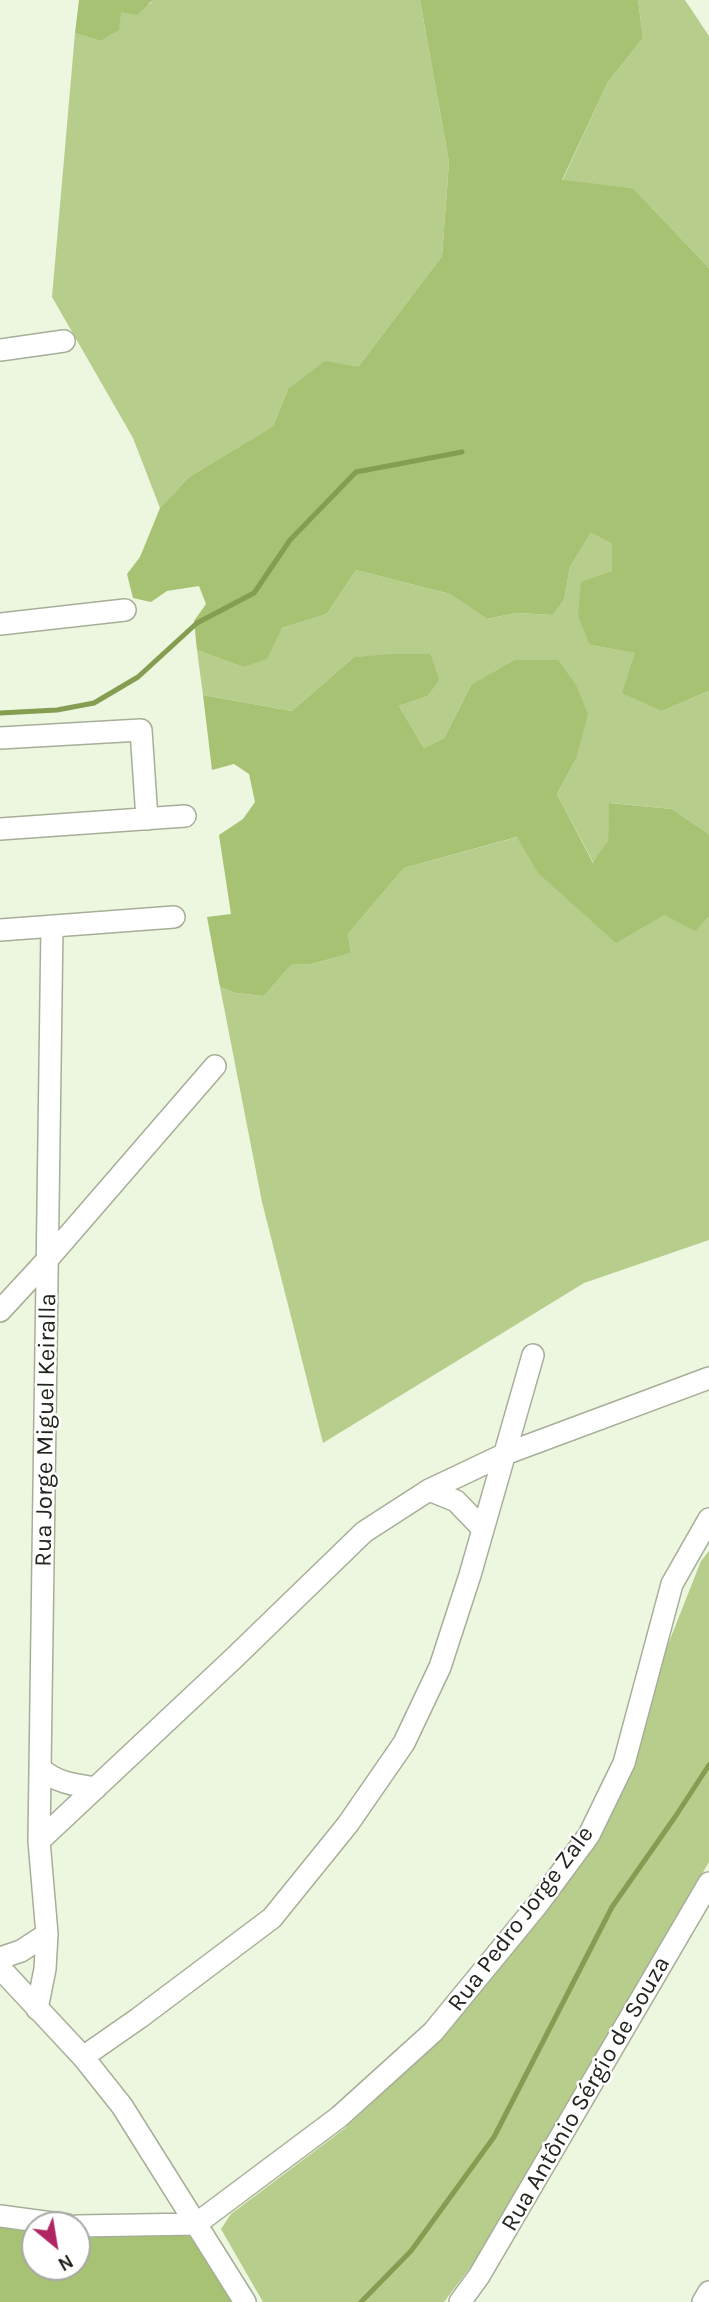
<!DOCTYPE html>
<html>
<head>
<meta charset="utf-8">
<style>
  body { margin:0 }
  #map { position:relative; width:709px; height:2302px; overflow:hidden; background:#edf6de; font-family:Karla,sans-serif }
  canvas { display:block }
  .north { position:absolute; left:21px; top:2211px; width:70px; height:70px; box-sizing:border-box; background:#fff; border:2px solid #a7a8a5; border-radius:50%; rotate:150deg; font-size:19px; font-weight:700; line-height:28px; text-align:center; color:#22251d }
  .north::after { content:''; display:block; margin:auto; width:24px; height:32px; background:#b02563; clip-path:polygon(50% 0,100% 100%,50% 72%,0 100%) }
</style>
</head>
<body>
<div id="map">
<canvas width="709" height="2302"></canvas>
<div class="north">N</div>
</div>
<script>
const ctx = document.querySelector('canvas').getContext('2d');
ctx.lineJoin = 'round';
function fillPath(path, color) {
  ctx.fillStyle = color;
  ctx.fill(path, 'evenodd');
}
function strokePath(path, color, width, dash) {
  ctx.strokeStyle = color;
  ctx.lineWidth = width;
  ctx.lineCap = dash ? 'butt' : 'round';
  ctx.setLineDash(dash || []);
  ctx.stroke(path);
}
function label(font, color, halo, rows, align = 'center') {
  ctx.font = font + ' Karla,sans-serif';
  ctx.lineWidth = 5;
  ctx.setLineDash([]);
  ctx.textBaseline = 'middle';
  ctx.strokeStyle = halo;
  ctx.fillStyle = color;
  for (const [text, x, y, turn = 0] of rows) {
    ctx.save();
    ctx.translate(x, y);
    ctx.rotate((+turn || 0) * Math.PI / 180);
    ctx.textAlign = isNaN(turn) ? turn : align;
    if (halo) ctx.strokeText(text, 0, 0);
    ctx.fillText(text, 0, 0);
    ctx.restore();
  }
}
const green = new Path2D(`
  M 153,0 L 420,0 L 449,162 L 442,256 L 358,367 L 288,389 L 273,426 L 189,477 L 160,508 L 133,438 L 52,297 L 75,33 L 100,41 L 121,12 L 150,4 Z
  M 638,0 L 685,0 L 709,36 L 709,268 L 633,188 L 562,181 L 608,82 L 643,38 Z
  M 591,533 L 612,544 L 612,571 L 590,645 L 636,653 L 662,711 L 709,691 L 709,834 L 672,809 L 610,803 L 608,840 L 594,864 L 557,794 L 576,759 L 471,685 L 444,738 L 424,748 L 399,706 L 428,696 L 438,680 L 431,654 L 354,657 L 292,711 L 203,695 L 197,650 L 243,667 L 282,628 L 327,614 L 356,570 L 450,594 L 487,619 L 516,613 L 553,615 L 564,600 L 570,567 Z
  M 518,837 L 537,872 L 664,915 L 695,930 L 709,917 L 709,1240 L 584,1283 L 323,1443 L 262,1202 L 220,987 L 236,993 L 264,996 L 291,965 L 312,964 L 351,953 L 348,934 L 404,868 Z
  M 709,1551 L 709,1862 L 482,2252 L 444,2302 L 263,2302 L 221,2229 L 231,2214 L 344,2129 L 439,2040 L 484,1987 L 572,1868 L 652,1685 L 701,1561 Z`);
const forest = new Path2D(`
  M 79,0 L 153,0 L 137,15 L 121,12 L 119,30 L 100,41 L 75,33 Z
  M 420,0 L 638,0 L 643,38 L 608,82 L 562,180 L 633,188 L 709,268 L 709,691 L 662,711 L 622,693 L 635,653 L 590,645 L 578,616 L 581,582 L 612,571 L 612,544 L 591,533 L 570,567 L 564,600 L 553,615 L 516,613 L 487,619 L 450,594 L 356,570 L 327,614 L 282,628 L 267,659 L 243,667 L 197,650 L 194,621 L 206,604 L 199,586 L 167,591 L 151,602 L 133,598 L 127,574 L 140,557 L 160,508 L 189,477 L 273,426 L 288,389 L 325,361 L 358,367 L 442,256 L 449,162 Z
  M 392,654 L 431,654 L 439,680 L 428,696 L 399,706 L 424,748 L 444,738 L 471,685 L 515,660 L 558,660 L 576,685 L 588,714 L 576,759 L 557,794 L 593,863 L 608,840 L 609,803 L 672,809 L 709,834 L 709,917 L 695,931 L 664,915 L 616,943 L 537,872 L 517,837 L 404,868 L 348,934 L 351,953 L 312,964 L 291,965 L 264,996 L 236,993 L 220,987 L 207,917 L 231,914 L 219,835 L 243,819 L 255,802 L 249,774 L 234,764 L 212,770 L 203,695 L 292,711 L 354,657 Z
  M 0,2221 L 35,2233 L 35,2267 L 77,2267 L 77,2235 L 188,2236 L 213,2232 L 253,2302 L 0,2302 Z`);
const stream = new Path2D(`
  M 0,713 L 57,710 L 94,703 L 138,677 L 197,623 L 254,593 L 290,540 L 356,472 L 462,452
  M 361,2302 L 411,2251 L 494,2137 L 612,1907 L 675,1817 L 709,1765`);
const minor = new Path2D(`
  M 0,350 L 64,341
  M 0,624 L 125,610
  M 0,738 L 141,730 L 147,819
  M 0,829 L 185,816
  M 0,930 L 174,917
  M 0,1311 L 48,1259 L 215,1066
  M 429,1490 L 456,1501 L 483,1529
  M 40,1768 C 56,1783 75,1785 96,1788
  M 39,1841 L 234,1658 L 364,1532 L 429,1490 L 505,1454 L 709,1378
  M 0,1958 L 21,1951 L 47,1934
  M 0,1968 L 83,2057 L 122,2106 L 245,2302
  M 37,2009 L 45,1969 L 47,1934 L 39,1841 L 52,926
  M 83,2057 L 139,2018 L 272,1918 L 348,1824 L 404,1743 L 440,1667 L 470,1575 L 533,1355
  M 0,2216 L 67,2225
  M 77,2226 L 196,2224 L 339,2117 L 433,2032 L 538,1904 L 589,1835 L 624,1763 L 672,1584 L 709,1519
  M 460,2302 L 479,2276 L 709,1883
  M 703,2302 L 709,2292`);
const streetNames = [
  ["Rua Jorge Miguel Keiralla",46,1430,-89],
  ["Rua Pedro Jorge Zale",521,1919,-53],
  ["Rua Antônio Sérgio de Souza",586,2094,-60]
];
fillPath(green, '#b7cd8c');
fillPath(forest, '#a8c273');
strokePath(stream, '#849d50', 5);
strokePath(minor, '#a6ae98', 24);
strokePath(minor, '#fff', 21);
label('24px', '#22251d', '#fff', streetNames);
</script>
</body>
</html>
